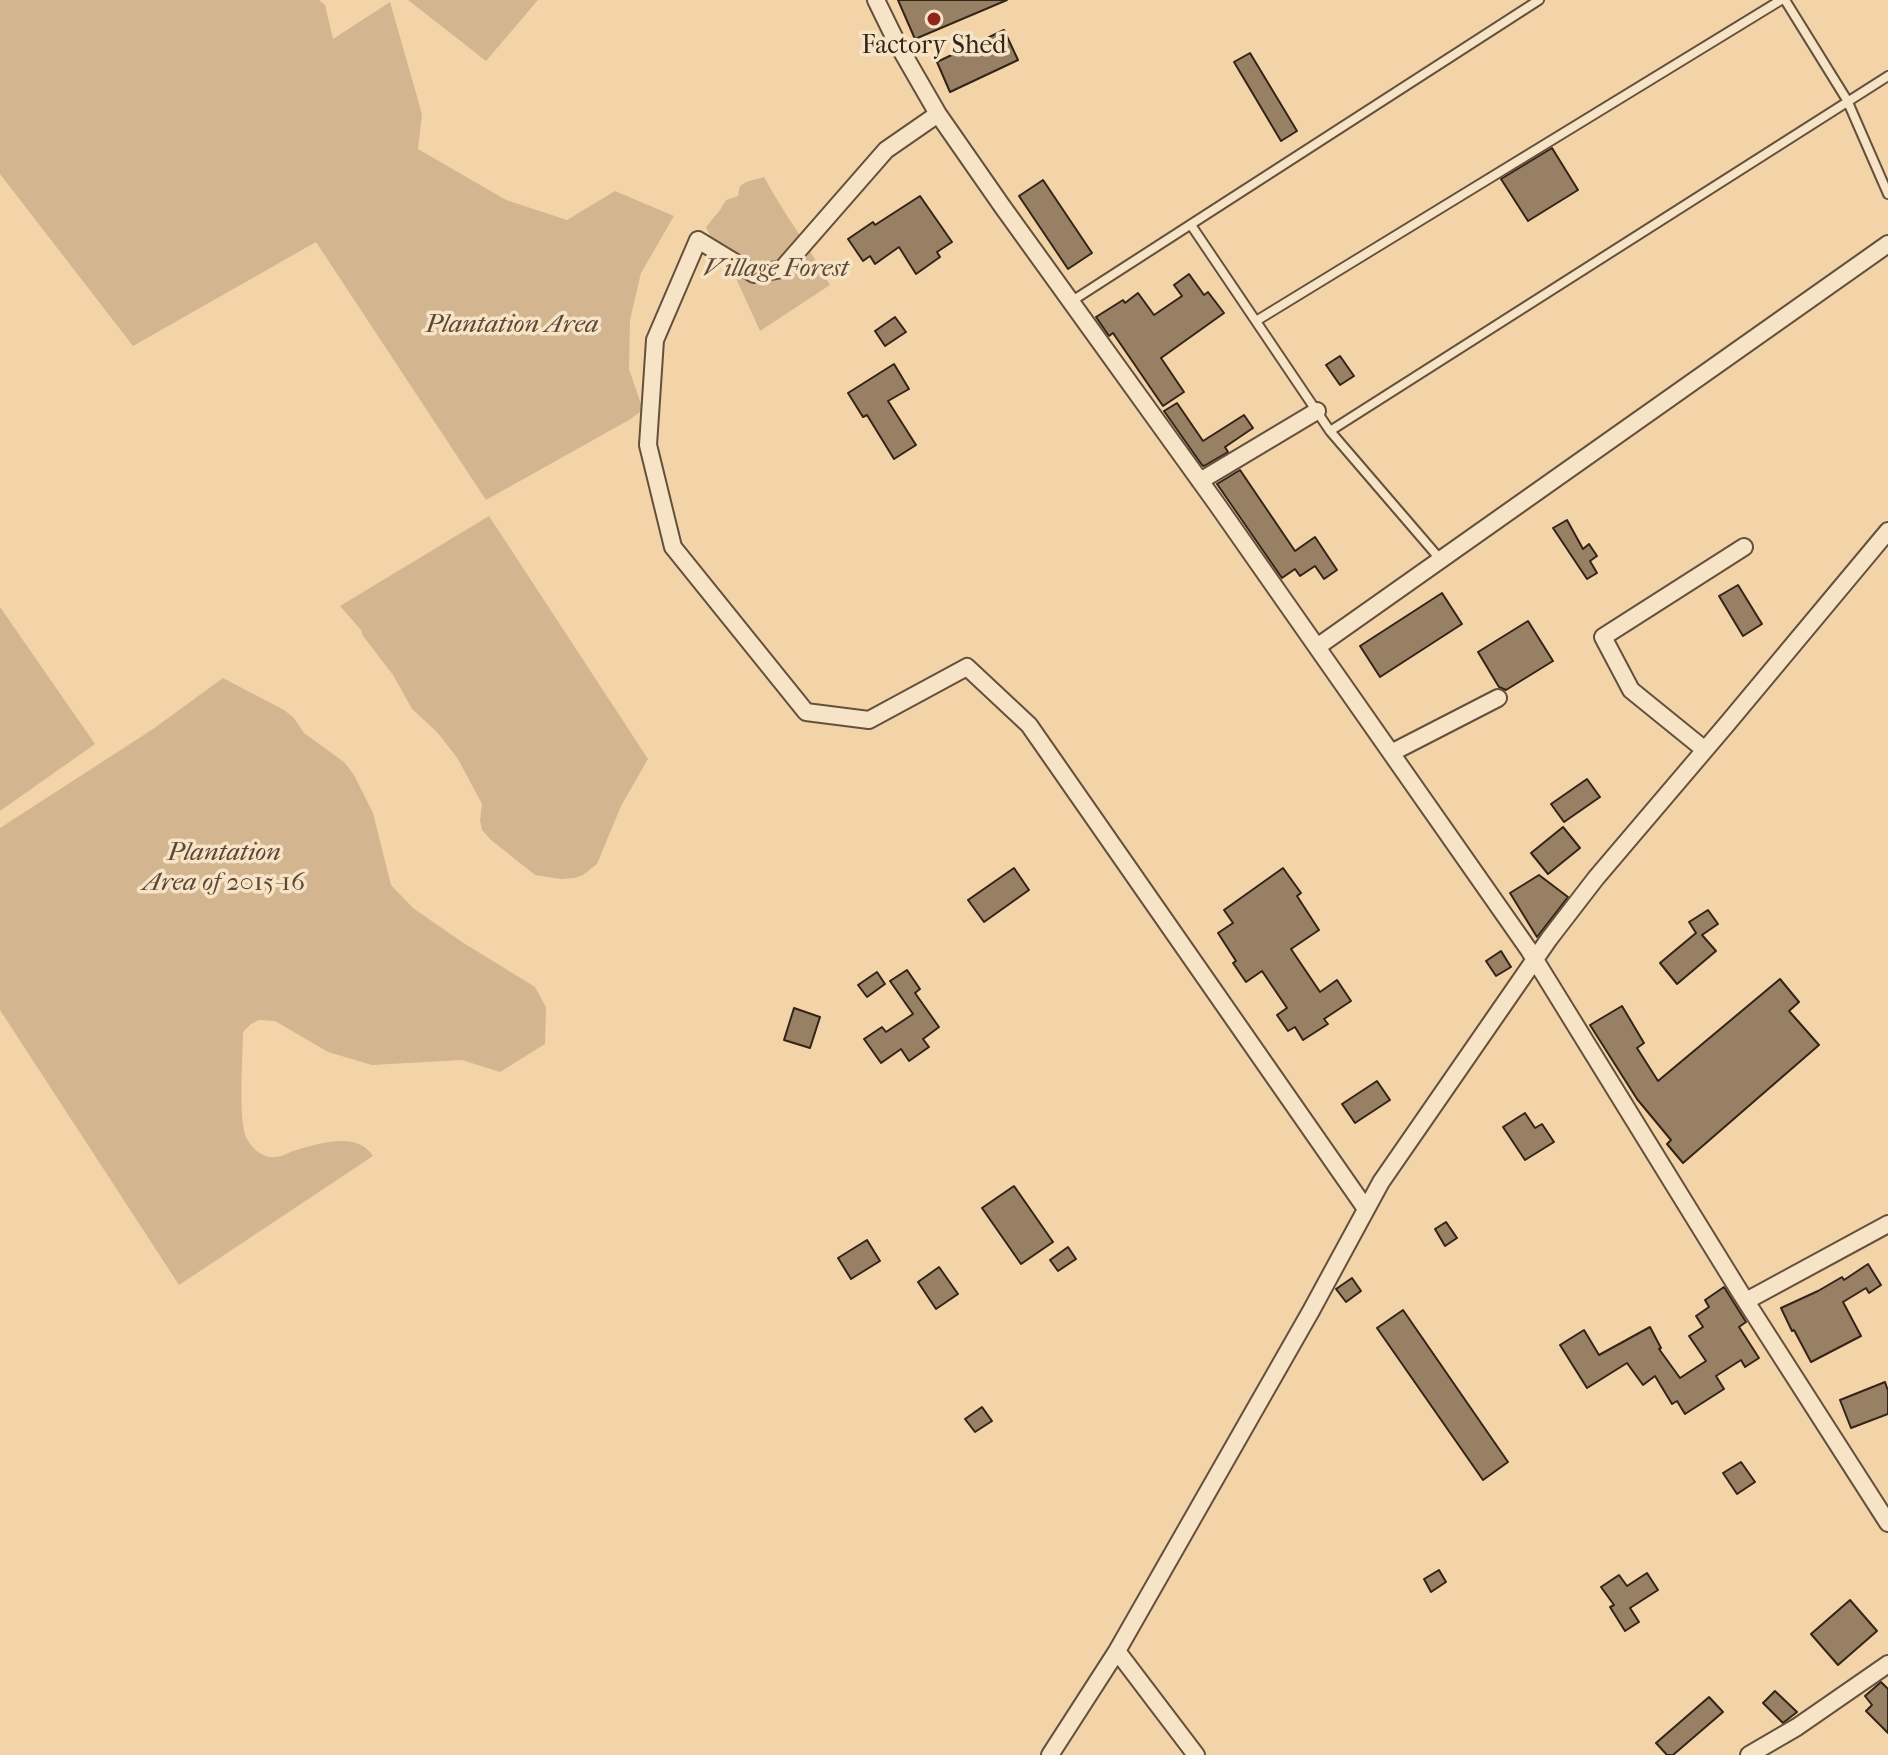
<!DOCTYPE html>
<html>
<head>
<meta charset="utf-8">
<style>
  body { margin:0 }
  canvas { display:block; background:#f3d4a8 }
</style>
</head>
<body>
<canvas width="1888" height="1755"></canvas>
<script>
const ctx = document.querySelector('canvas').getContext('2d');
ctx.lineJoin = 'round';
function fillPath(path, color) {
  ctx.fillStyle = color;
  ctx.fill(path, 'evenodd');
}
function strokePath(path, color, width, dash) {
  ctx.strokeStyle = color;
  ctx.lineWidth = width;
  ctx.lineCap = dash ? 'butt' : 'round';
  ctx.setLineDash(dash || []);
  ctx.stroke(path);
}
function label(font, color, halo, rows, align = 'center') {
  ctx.font = font + ' "IM FELL French Canon",serif';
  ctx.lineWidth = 7;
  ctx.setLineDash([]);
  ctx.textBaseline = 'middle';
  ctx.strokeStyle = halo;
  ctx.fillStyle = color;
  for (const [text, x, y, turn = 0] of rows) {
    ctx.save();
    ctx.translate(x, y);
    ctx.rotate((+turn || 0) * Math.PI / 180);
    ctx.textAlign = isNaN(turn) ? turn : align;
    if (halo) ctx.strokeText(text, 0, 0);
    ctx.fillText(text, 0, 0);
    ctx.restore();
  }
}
const green = new Path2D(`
  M 0,0 L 319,0 L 325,5 L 333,39 L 390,2 L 422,114 L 418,149 L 506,200 L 567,220 L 615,191 L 674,216 L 641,273 L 630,320 L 629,369 L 643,410 L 629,420 L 486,500 L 316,242 L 133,346 L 0,174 Z
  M 408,0 L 538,0 L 486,61 Z
  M 764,177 C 784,214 810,248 830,285 L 760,331 L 729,263 L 715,246 L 706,227 L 720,210 L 726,200 L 738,196 L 740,186 L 746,182 Z
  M 489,516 L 648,759 L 621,806 L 597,864 L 583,875 L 575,878 L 561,879 L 535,875 L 491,840 L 482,830 L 480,820 L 482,804 L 458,759 L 437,732 L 412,709 L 393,675 L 363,636 L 361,630 L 340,606 Z
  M 0,607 L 95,744 L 0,811 Z
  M 223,678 L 284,710 L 294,718 L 304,733 L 344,762 L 354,775 L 373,813 L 391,885 L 413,908 L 462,942 L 535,987 L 546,1007 L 545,1044 L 500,1072 L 462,1060 L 372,1065 L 328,1052 L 275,1021 L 259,1020 L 251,1024 L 243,1032 C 243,1056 238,1117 246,1137 C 251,1148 264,1159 275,1157 C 281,1157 288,1153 293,1151 C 317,1144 357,1130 373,1156 L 179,1285 L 0,1010 L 0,828 L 153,729 Z`);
const building = new Path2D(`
  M 898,0 L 1007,0 L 915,39 Z
  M 1004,30 L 1018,60 L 950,92 L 937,62 Z
  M 1250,53 L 1297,131 L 1281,141 L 1234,62 Z
  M 1552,148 L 1578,190 L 1528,221 L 1501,179 Z
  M 1043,180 L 1092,253 L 1068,269 L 1019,196 Z
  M 920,196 L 952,242 L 937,252 L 940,257 L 916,274 L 899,247 L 875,264 L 870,256 L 863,261 L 848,239 L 873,222 L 875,225 Z
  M 1189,274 L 1204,295 L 1208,292 L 1224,313 L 1161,358 L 1184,392 L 1163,406 L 1113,333 L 1109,336 L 1096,317 L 1123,300 L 1125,303 L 1138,293 L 1154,315 L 1182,296 L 1174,285 Z
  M 895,317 L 906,332 L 885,346 L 875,331 Z
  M 1340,356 L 1354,376 L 1340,385 L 1326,365 Z
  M 894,364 L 909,389 L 888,401 L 916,445 L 894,459 L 867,415 L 863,417 L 848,393 Z
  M 1177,403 L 1203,441 L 1244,415 L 1253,428 L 1225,447 L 1228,452 L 1204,466 L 1202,465 L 1164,411 Z
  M 1240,470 L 1295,551 L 1315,537 L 1337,570 L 1324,579 L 1315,566 L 1300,576 L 1295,569 L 1282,578 L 1217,484 Z
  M 1567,520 L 1583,549 L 1589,544 L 1597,556 L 1590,561 L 1597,573 L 1587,579 L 1553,528 Z
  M 1738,585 L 1762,624 L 1743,636 L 1719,596 Z
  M 1442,593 L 1462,624 L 1380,677 L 1360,646 Z
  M 1528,621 L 1553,661 L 1506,690 L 1499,687 L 1478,652 Z
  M 1587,779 L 1600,797 L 1564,822 L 1551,804 Z
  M 1563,827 L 1580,848 L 1548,874 L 1531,853 Z
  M 1014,868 L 1029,890 L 984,922 L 968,900 Z
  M 1283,868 L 1301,893 L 1297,896 L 1319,930 L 1291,949 L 1320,992 L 1337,980 L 1351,1001 L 1324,1019 L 1328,1024 L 1303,1040 L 1295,1027 L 1288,1031 L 1277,1015 L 1287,1008 L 1262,971 L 1246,982 L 1233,963 L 1236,961 L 1218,933 L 1233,923 L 1224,910 Z
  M 1539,875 L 1568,897 L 1537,937 L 1510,893 Z
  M 1708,910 L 1718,924 L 1702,935 L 1716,951 L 1677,984 L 1660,963 L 1696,933 L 1689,922 Z
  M 1501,951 L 1511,967 L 1496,976 L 1486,961 Z
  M 907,970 L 920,989 L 915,993 L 939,1027 L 923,1039 L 929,1047 L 909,1061 L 901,1049 L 881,1063 L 864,1039 L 882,1027 L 886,1032 L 913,1014 L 890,981 Z
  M 877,972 L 885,984 L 867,997 L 858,985 Z
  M 1780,979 L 1799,1002 L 1789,1011 L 1819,1045 L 1683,1163 L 1667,1144 L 1671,1140 L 1637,1099 L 1590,1025 L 1622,1006 L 1644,1043 L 1637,1048 L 1658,1081 Z
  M 794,1008 L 820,1017 L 810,1048 L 784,1040 Z
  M 1377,1081 L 1390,1100 L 1355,1123 L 1342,1104 Z
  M 1525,1113 L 1535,1128 L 1542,1124 L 1554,1142 L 1525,1160 L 1503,1127 Z
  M 1014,1186 L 1053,1242 L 1021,1264 L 982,1208 Z
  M 1446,1222 L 1457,1238 L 1445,1246 L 1435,1229 Z
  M 867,1240 L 880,1261 L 851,1279 L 838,1258 Z
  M 1068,1247 L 1076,1259 L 1058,1271 L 1050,1260 Z
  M 1868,1264 L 1881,1285 L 1869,1293 L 1866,1288 L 1843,1302 L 1861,1336 L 1811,1362 L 1794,1330 L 1792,1331 L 1781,1308 L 1818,1291 L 1842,1277 L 1844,1280 Z
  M 939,1267 L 958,1294 L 936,1309 L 918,1282 Z
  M 1352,1278 L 1361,1291 L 1346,1302 L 1336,1289 Z
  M 1724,1287 L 1746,1322 L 1739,1327 L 1759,1358 L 1745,1367 L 1741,1360 L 1716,1376 L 1724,1389 L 1685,1414 L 1677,1401 L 1672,1404 L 1655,1376 L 1643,1385 L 1627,1363 L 1587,1388 L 1560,1345 L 1584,1330 L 1599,1355 L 1650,1327 L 1661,1348 L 1659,1349 L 1680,1378 L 1706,1361 L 1689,1336 L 1703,1327 L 1696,1316 L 1709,1307 L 1705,1300 Z
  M 1403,1310 L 1508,1462 L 1483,1480 L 1377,1328 Z
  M 1885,1382 L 1888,1391 L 1888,1414 L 1851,1428 L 1840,1400 Z
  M 982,1407 L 992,1421 L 975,1432 L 965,1419 Z
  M 1741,1462 L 1755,1482 L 1737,1494 L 1723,1473 Z
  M 1439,1570 L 1446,1582 L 1431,1592 L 1424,1579 Z
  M 1647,1573 L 1658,1590 L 1630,1608 L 1639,1622 L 1625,1631 L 1610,1607 L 1614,1605 L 1601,1587 L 1619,1575 L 1627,1586 Z
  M 1850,1600 L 1877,1631 L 1838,1665 L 1811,1634 Z
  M 1881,1682 L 1888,1689 L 1888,1733 L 1866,1711 L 1872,1705 L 1865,1696 Z
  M 1775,1691 L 1797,1712 L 1783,1723 L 1763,1703 Z
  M 1709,1697 L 1723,1712 L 1673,1755 L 1667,1755 L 1656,1743 Z`);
const service = new Path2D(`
  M 1785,0 L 1847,100 L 1888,194
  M 1191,225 L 1330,431 L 1440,559
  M 1072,301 L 1539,0
  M 1256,321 L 1781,0
  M 1330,431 L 1888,76`);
const minor = new Path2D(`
  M 876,0 L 897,43 L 938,114 L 1002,206 L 1216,503 L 1529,950 L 1740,1292 L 1888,1523
  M 938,114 L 886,150 L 782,269 L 754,274 L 698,240 L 655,340 L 648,445 L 673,547 L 806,712 L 869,720 L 967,667 L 1029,725 L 1366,1209
  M 1200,481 L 1317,411
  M 1317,647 L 1888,244
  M 1705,750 L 1631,690 L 1603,637 L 1744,547
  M 1391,753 L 1498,698
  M 1746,1301 L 1888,1224
  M 1117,1651 L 1196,1755
  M 1050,1755 L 1117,1651 L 1311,1311 L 1381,1182 L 1549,939 L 1596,878 L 1727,724 L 1888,531
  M 1749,1755 L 1797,1727 L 1888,1664`);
const markers = [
  [934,19,8,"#8f2418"]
];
const poiNames = [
  ["Factory Shed",934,47]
];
const parkNames = [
  ["Village Forest",776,270],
  ["Plantation Area",512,326],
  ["Plantation",224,854],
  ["Area of 2015-16",224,884]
];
fillPath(green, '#d3b690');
fillPath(building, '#978063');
strokePath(building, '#342418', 2);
strokePath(service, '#64503c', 12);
strokePath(minor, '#64503c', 20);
strokePath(service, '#f7e3c6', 8);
strokePath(minor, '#f7e3c6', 16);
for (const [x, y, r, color] of markers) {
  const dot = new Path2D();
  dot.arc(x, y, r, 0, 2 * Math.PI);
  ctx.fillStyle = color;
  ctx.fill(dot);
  strokePath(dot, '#f7e3c6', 3);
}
label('26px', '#342418', '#f7e3c6', poiNames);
label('italic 26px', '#5c4836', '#f7e3c6', parkNames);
</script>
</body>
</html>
